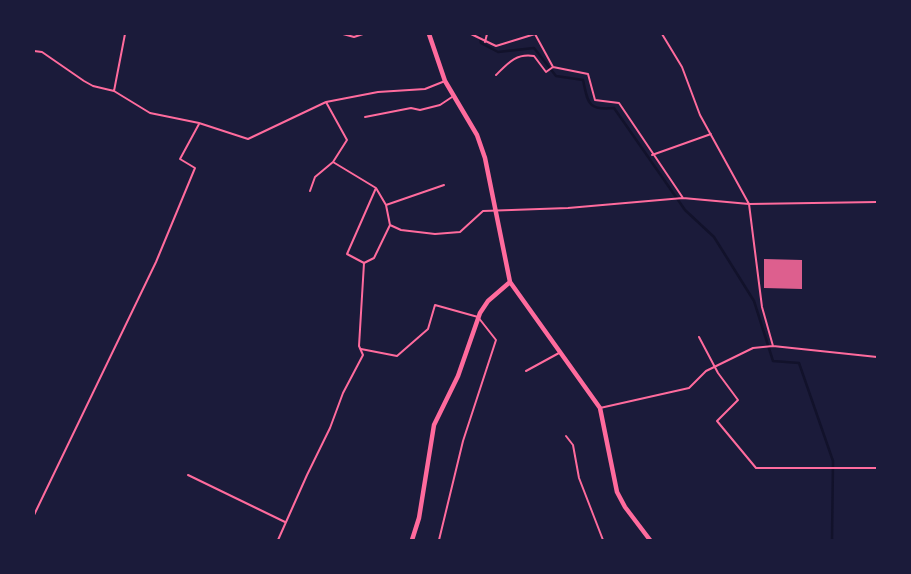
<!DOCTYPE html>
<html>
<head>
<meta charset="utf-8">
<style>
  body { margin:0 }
  #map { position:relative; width:911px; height:574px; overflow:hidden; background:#1b1b3a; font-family:Mulish,sans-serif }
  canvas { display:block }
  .frame { position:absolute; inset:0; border:35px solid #1b1b3a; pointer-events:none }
</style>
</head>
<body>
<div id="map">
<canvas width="911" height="574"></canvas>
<div class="frame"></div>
</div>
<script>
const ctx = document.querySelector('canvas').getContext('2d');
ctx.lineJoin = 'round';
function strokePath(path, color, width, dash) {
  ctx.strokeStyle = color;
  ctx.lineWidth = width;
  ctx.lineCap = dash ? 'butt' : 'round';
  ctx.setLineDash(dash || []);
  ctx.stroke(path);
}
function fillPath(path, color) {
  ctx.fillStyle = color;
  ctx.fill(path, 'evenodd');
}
const stream = new Path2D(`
  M 479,34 L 481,43 L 498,52 L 534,48 L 556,76 L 583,80 C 588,102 587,111 614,108 L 685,210 L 714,237 L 754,301 L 773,361 L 799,363 L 833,461 L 832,540`);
const building = new Path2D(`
  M 764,259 L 802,260 L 802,289 L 764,288 Z`);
const service = new Path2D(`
  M 343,34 L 354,37 L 363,34
  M 471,34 L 496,46 L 535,34
  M 535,34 L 553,67 L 588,74 L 595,100 L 619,103 L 683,198
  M 662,34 L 682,67 L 700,115 L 749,204 L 762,307 L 773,346
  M 485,42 L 487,34
  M 34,51 L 42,52 L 84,81 L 93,86 L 114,91 L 150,113 L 199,123 L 248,139 L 326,102 L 378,92 L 425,89 L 445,81
  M 496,75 C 508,63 516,53 534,56 L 546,72 L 553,67
  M 114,91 L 125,34
  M 365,117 L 411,108 L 420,110 L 440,105 L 452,97
  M 652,155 L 711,134
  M 376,188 L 386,205 L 390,225
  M 310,191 L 315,177 L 333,162
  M 386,205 L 444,185
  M 364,263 L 374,258 L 390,225 L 401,230 L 435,234 L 460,232 L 483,211 L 568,208 L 683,198 L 749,204 L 877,202
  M 699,337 L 718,373 L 738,400 L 717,421 L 756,468 L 877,468
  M 361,349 L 397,356 L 428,329 L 435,305 L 478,317 L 496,340 L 463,441 L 439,540
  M 526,371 L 559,353
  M 600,408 L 689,388 L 706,371 L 753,348 L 773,346 L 877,357
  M 566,436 L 573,445 L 579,478 L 603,540
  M 188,475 L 285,522
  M 34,515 L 156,262 L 195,168 L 180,159 L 199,124
  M 278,540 L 307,475 L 330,428 L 343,393 L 363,355 L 359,346 L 364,263 L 347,254 L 376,188 L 333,162 L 347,140 L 326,102`);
const tertiary = new Path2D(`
  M 429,34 L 445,81 L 477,135 L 485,158 L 510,282 L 600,408 L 617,492 L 625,507 L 650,540
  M 412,540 L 419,518 L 434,425 L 458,376 L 480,313 L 488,301 L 510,282`);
strokePath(stream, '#12122b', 2.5);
fillPath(building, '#dd5f8e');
strokePath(service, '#ff6b9d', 2);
strokePath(tertiary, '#ff6b9d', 4.5);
</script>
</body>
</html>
